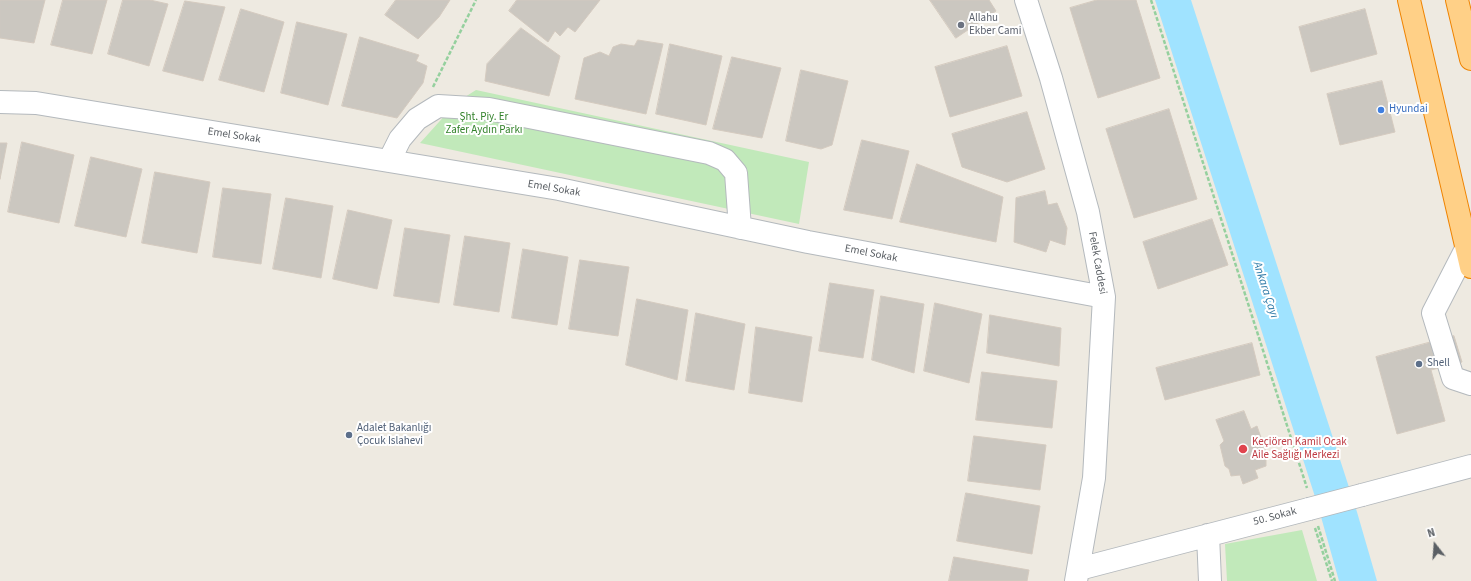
<!DOCTYPE html>
<html>
<head>
<meta charset="utf-8">
<style>
  body { margin:0 }
  #map { position:relative; width:1471px; height:581px; overflow:hidden; background:#eeeae1; font-family:"Source Sans 3",sans-serif }
  canvas { display:block }
  .north { position:absolute; left:1415px; top:525px; width:40px; height:40px; -webkit-text-stroke:3px #fff; paint-order:stroke; rotate:343deg; font-size:11px; font-weight:700; line-height:16px; text-align:center; color:#5a5f64 }
  .north::after { content:''; display:block; margin:auto; width:14px; height:18px; background:#5a5f64; clip-path:polygon(50% 0,100% 100%,50% 72%,0 100%) }
</style>
</head>
<body>
<div id="map">
<canvas width="1471" height="581"></canvas>
<div class="north">N</div>
</div>
<script>
const ctx = document.querySelector('canvas').getContext('2d');
ctx.lineJoin = 'round';
function fillPath(path, color) {
  ctx.fillStyle = color;
  ctx.fill(path, 'evenodd');
}
function strokePath(path, color, width, dash) {
  ctx.strokeStyle = color;
  ctx.lineWidth = width;
  ctx.lineCap = dash ? 'butt' : 'round';
  ctx.setLineDash(dash || []);
  ctx.stroke(path);
}
function label(font, color, halo, rows, align = 'center') {
  ctx.font = font + ' "Source Sans 3",sans-serif';
  ctx.lineWidth = 4;
  ctx.setLineDash([]);
  ctx.textBaseline = 'middle';
  ctx.strokeStyle = halo;
  ctx.fillStyle = color;
  for (const [text, x, y, turn = 0] of rows) {
    ctx.save();
    ctx.translate(x, y);
    ctx.rotate((+turn || 0) * Math.PI / 180);
    ctx.textAlign = isNaN(turn) ? turn : align;
    if (halo) ctx.strokeText(text, 0, 0);
    ctx.fillText(text, 0, 0);
    ctx.restore();
  }
}
const green = new Path2D(`
  M 476,90 L 809,162 L 799,224 L 420,143 L 457,102 Z
  M 1302,530 L 1317,581 L 1227,581 L 1225,544 Z`);
const water = new Path2D(`
  M 1155,0 L 1191,0 L 1357,512 L 1377,581 L 1339,581 L 1318,506 Z`);
const building = new Path2D(`
  M 0,0 L 45,0 L 34,43 L 0,38 Z
  M 63,0 L 107,0 L 92,54 L 51,45 Z
  M 123,0 L 150,0 L 168,4 L 149,66 L 108,54 Z
  M 396,0 L 450,0 L 439,17 L 418,39 L 385,15 Z
  M 517,0 L 600,0 L 575,32 L 568,27 L 560,36 L 555,31 L 548,42 L 509,11 Z
  M 930,0 L 989,0 L 996,11 L 956,38 Z
  M 1097,0 L 1136,0 L 1160,78 L 1098,98 L 1070,8 Z
  M 185,1 L 225,7 L 203,81 L 163,71 Z
  M 241,9 L 284,22 L 264,92 L 219,80 Z
  M 1365,9 L 1377,54 L 1311,72 L 1299,27 Z
  M 297,22 L 347,34 L 328,105 L 281,93 Z
  M 521,28 L 560,56 L 549,96 L 485,81 L 487,64 Z
  M 360,37 L 419,55 L 416,61 L 427,66 L 423,83 L 397,118 L 342,106 Z
  M 638,40 L 663,44 L 646,114 L 575,99 L 584,58 L 600,52 L 609,56 L 613,47 L 621,44 L 634,46 Z
  M 670,44 L 722,56 L 706,125 L 656,114 Z
  M 1007,46 L 1022,96 L 950,117 L 935,67 Z
  M 732,57 L 781,68 L 762,138 L 713,129 Z
  M 801,70 L 848,81 L 832,145 L 821,149 L 786,141 Z
  M 1382,81 L 1395,132 L 1340,145 L 1327,94 Z
  M 1169,109 L 1197,199 L 1134,218 L 1106,129 Z
  M 1027,112 L 1045,169 L 1007,182 L 962,167 L 952,134 Z
  M 862,140 L 909,151 L 892,219 L 844,210 Z
  M 22,142 L 74,155 L 59,223 L 8,212 Z
  M 0,143 L 7,143 L 0,179 Z
  M 91,157 L 142,169 L 126,237 L 75,226 Z
  M 917,164 L 1003,197 L 996,242 L 900,222 Z
  M 155,172 L 210,182 L 197,253 L 142,243 Z
  M 223,188 L 271,194 L 261,264 L 213,257 Z
  M 1045,191 L 1048,205 L 1057,203 L 1067,228 L 1065,245 L 1050,240 L 1046,252 L 1014,242 L 1016,198 Z
  M 286,198 L 333,206 L 321,278 L 273,269 Z
  M 348,210 L 392,220 L 377,289 L 333,279 Z
  M 1212,219 L 1228,265 L 1158,289 L 1143,242 Z
  M 405,228 L 450,235 L 439,303 L 394,296 Z
  M 465,236 L 510,243 L 499,312 L 454,305 Z
  M 523,249 L 568,257 L 557,325 L 512,318 Z
  M 580,260 L 629,267 L 618,336 L 569,329 Z
  M 830,283 L 874,290 L 863,358 L 819,351 Z
  M 881,296 L 924,304 L 914,373 L 872,360 Z
  M 637,299 L 688,310 L 677,380 L 626,365 Z
  M 935,303 L 982,314 L 969,383 L 924,371 Z
  M 696,313 L 745,324 L 734,390 L 686,381 Z
  M 990,315 L 1061,328 L 1059,366 L 987,353 Z
  M 756,327 L 812,337 L 802,402 L 749,393 Z
  M 1454,336 L 1462,362 L 1431,370 L 1445,421 L 1397,434 L 1376,357 Z
  M 1252,343 L 1260,375 L 1165,400 L 1156,368 Z
  M 982,372 L 1057,381 L 1052,428 L 976,420 Z
  M 1244,411 L 1251,429 L 1257,426 L 1266,452 L 1266,466 L 1255,470 L 1258,478 L 1243,484 L 1240,475 L 1231,476 L 1229,469 L 1225,466 L 1220,445 L 1224,441 L 1216,420 Z
  M 974,436 L 1046,445 L 1040,490 L 968,481 Z
  M 966,493 L 1040,506 L 1032,554 L 957,541 Z
  M 954,557 L 1029,570 L 1027,581 L 949,581 Z`);
const path = new Path2D(`
  M 1151,0 L 1307,488
  M 433,87 L 476,0
  M 1318,526 L 1335,581
  M 1315,528 L 1332,581`);
const minor = new Path2D(`
  M 1026,0 L 1051,78 L 1088,212 L 1104,297 L 1094,478 L 1076,581
  M 0,102 L 36,103 L 559,189 L 808,242 L 1104,297
  M 389,161 L 400,139 L 417,119 L 438,106 L 489,109 L 709,153 L 725,160 L 736,173 L 740,228
  M 1467,247 L 1433,313 L 1453,378 L 1471,384
  M 1362,495 L 1471,466
  M 1208,535 L 1210,581
  M 1079,569 L 1309,509`);
const highway = new Path2D(`
  M 1409,0 L 1471,267
  M 1457,0 L 1471,59`);
const minorBridge = new Path2D(`
  M 1309,509 L 1362,495`);
const markers = [
  [961,25,4,"#6b7280"],
  [1381,110,4,"#3f7fe0"],
  [1419,364,4,"#5c6f8a"],
  [349,435,4,"#5c6f8a"],
  [1243,449,5,"#e0444e"]
];
const worshipNames = [
  ["Allahu",969,19],
  ["Ekber Cami",969,32]
];
const shopNames = [
  ["Hyundai",1389,110]
];
const parkNames = [
  ["Şht. Piy. Er",484,118],
  ["Zafer Aydın Parkı",484,131]
];
const streetNames = [
  ["Emel Sokak",234,136,9],
  ["Emel Sokak",554,189,10],
  ["Emel Sokak",871,254,11],
  ["Felek Caddesi",1097,263,80],
  ["50. Sokak",1275,517,-15]
];
const serviceNames = [
  ["Shell",1427,364],
  ["Adalet Bakanlığı",357,429],
  ["Çocuk Islahevi",357,442]
];
const healthNames = [
  ["Keçiören Kamil Ocak",1252,443],
  ["Aile Sağlığı Merkezi",1252,456]
];
const waterNames = [
  ["Ankara Çayı",1265,290,72]
];
fillPath(green, '#c1e9ba');
fillPath(water, '#a0e3ff');
fillPath(building, '#cbc7c0');
strokePath(building, '#d4cabf', 1);
strokePath(minor, '#b4b9bd', 24);
strokePath(highway, '#ef8300', 24);
strokePath(path, '#95d09e', 2.5, [4, 2]);
strokePath(minor, '#fff', 22);
strokePath(highway, '#ffd087', 22);
strokePath(minorBridge, '#b4b9bd', 24, []);
strokePath(minorBridge, '#fff', 22);
for (const [x, y, r, color] of markers) {
  const dot = new Path2D();
  dot.arc(x, y, r, 0, 2 * Math.PI);
  ctx.fillStyle = color;
  ctx.fill(dot);
  strokePath(dot, '#fff', 1.5);
}
label('11px', '#5b616d', '#fff', worshipNames, 'left');
label('11px', '#366cbe', '#fff', shopNames, 'left');
label('11px', '#33822b', '#fff', parkNames);
label('11px', '#5a5f64', '#fff', streetNames);
label('11px', '#4e5e75', '#fff', serviceNames, 'left');
label('11px', '#be3a42', '#fff', healthNames, 'left');
label('italic 12px', '#2f7ba8', '#fff', waterNames);
</script>
</body>
</html>
